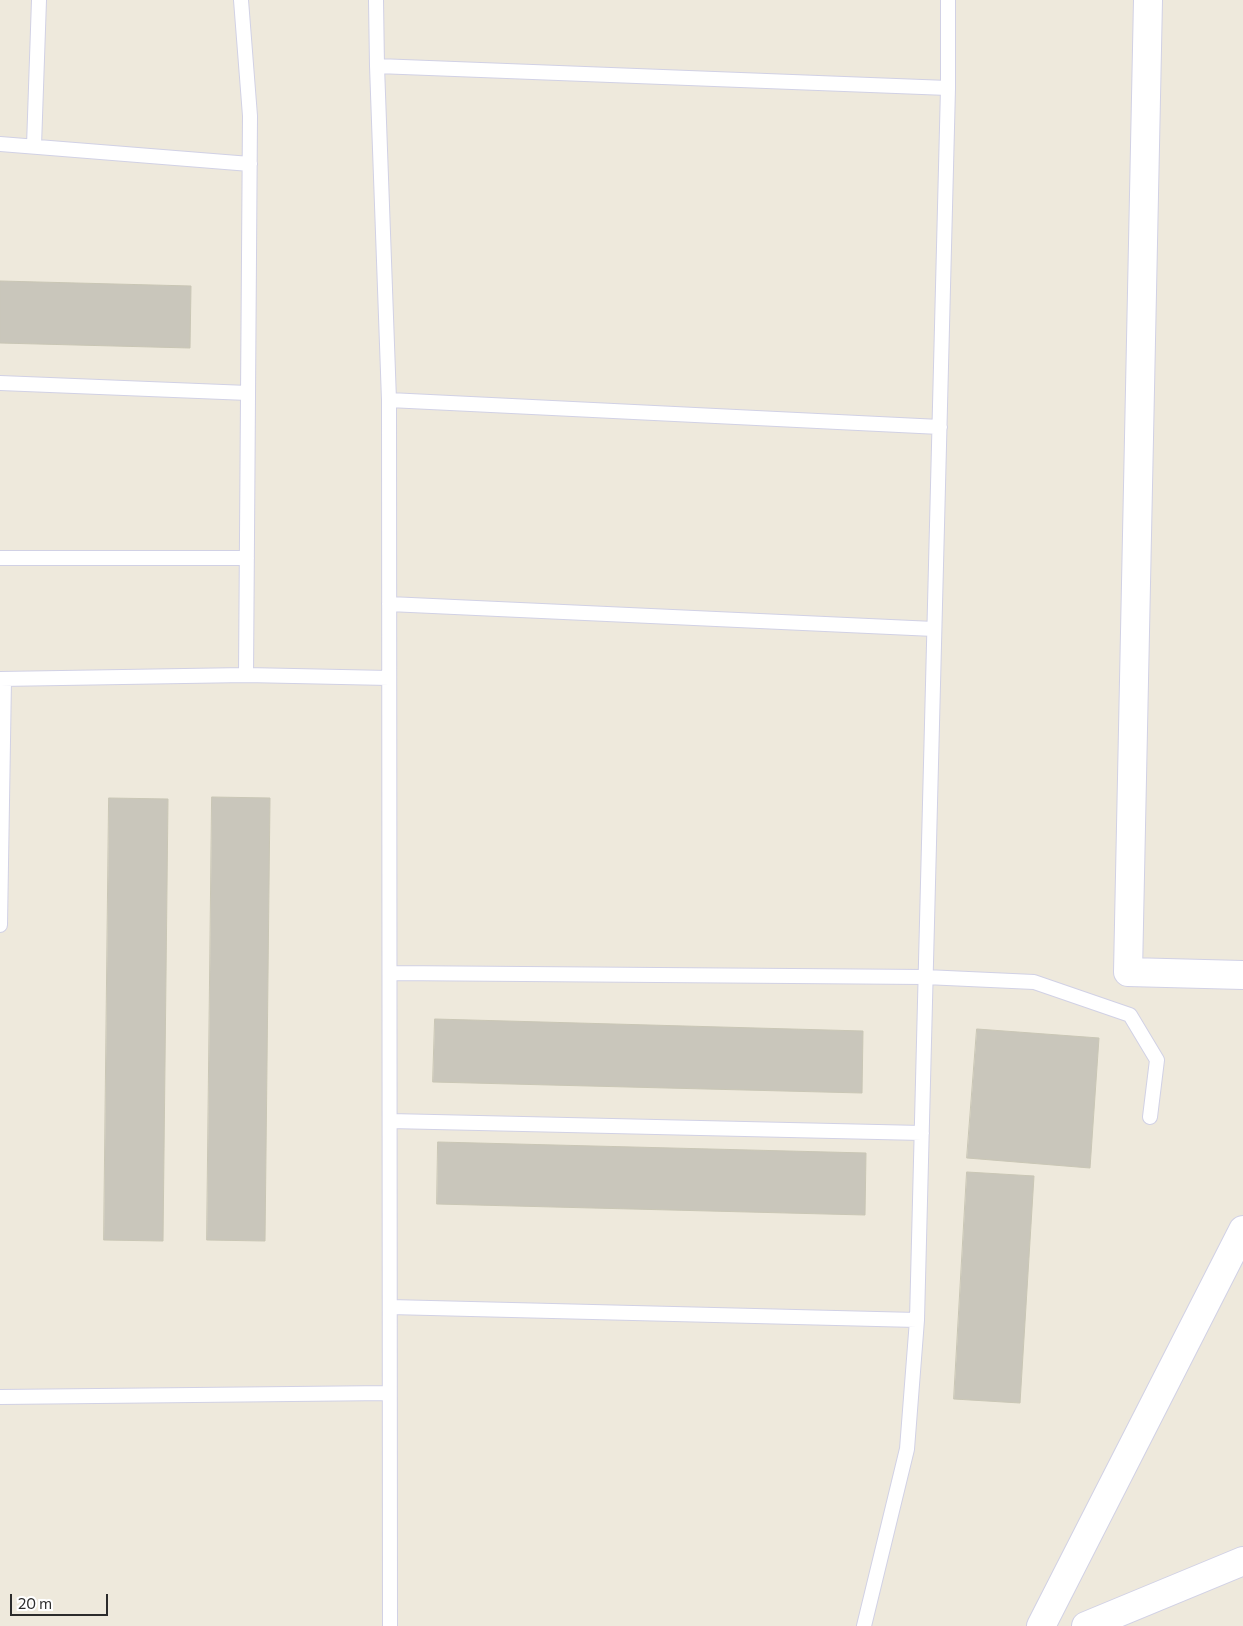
<!DOCTYPE html>
<html>
<head>
<meta charset="utf-8">
<style>
  body { margin:0 }
  #map { position:relative; width:1243px; height:1626px; overflow:hidden; background:#eee9dc; font-family:Commissioner,sans-serif }
  canvas { display:block }
  .scale { position:absolute; left:10px; top:1594px; width:98px; height:22px; box-sizing:border-box; border:2px solid #2b2b2b; border-top:0; padding-left:6px; font-size:15px; line-height:18px; white-space:nowrap; color:#2b2b2b; -webkit-text-stroke:4px #fff; paint-order:stroke }
</style>
</head>
<body>
<div id="map">
<canvas width="1243" height="1626"></canvas>
<div class="scale">20 m</div>
</div>
<script>
const ctx = document.querySelector('canvas').getContext('2d');
ctx.lineJoin = 'round';
function fillPath(path, color) {
  ctx.fillStyle = color;
  ctx.fill(path, 'evenodd');
}
function strokePath(path, color, width, dash) {
  ctx.strokeStyle = color;
  ctx.lineWidth = width;
  ctx.lineCap = dash ? 'butt' : 'round';
  ctx.setLineDash(dash || []);
  ctx.stroke(path);
}
const building = new Path2D(`
  M 0,281 L 191,286 L 190,348 L 0,343 Z
  M 212,797 L 270,798 L 265,1241 L 207,1240 Z
  M 109,798 L 168,799 L 163,1241 L 104,1240 Z
  M 435,1019 L 863,1031 L 862,1093 L 433,1082 Z
  M 977,1029 L 1099,1038 L 1090,1168 L 967,1158 Z
  M 438,1142 L 866,1153 L 865,1215 L 437,1204 Z
  M 967,1172 L 1034,1176 L 1020,1403 L 954,1399 Z`);
const service = new Path2D(`
  M 241,0 L 250,116 L 246,675
  M 376,0 L 377,66 L 389,400 L 390,1626
  M 377,66 L 948,88
  M 0,144 L 250,164
  M 34,146 L 39,0
  M 0,383 L 248,393
  M 389,400 L 940,427
  M 0,558 L 247,558
  M 389,604 L 934,629
  M 0,679 L 246,675 L 389,678
  M 0,925 L 4,679
  M 390,973 L 925,977 L 1034,982 L 1130,1015 L 1157,1060 L 1150,1117
  M 390,1121 L 922,1133
  M 390,1307 L 917,1320
  M 0,1397 L 389,1393
  M 864,1626 L 907,1449 L 917,1320 L 948,88 L 948,0`);
const minor = new Path2D(`
  M 1148,0 L 1128,972 L 1243,975
  M 1041,1626 L 1243,1230
  M 1086,1626 L 1243,1561`);
fillPath(building, '#c9c6bb');
strokePath(building, '#c9c6b5', 1);
strokePath(service, '#d1d1e5', 16);
strokePath(minor, '#d1d1e5', 30);
strokePath(service, '#fff', 14);
strokePath(minor, '#fff', 28);
</script>
</body>
</html>
